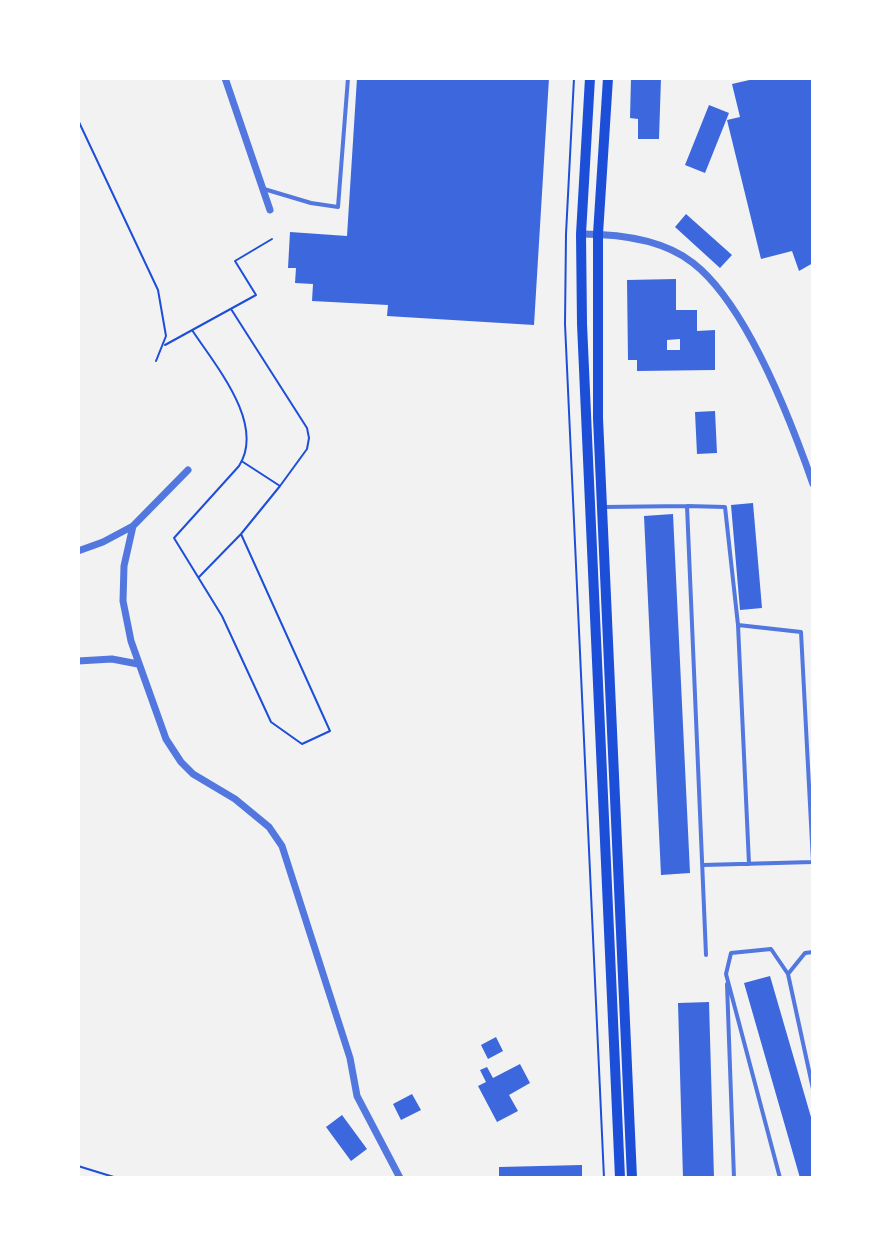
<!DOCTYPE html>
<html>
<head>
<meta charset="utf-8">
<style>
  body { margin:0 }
  #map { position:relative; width:891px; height:1256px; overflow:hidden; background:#f2f2f2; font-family:"Varela Round",sans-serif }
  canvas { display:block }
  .frame { position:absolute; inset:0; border:80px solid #fff; pointer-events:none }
</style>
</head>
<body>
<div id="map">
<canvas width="891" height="1256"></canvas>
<div class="frame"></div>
</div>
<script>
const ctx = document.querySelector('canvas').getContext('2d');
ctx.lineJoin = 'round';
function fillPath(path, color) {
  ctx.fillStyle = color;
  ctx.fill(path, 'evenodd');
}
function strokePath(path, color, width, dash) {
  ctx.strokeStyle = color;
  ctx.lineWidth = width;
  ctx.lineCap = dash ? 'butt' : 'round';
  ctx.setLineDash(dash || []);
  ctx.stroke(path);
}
const building = new Path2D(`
  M 357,78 L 549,78 L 534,325 L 387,316 L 388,305 L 312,301 L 313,284 L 295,283 L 296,268 L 288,268 L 290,232 L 347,236 Z
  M 631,78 L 661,78 L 659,139 L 638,139 L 638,119 L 630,118 Z
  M 758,78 L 813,78 L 813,263 L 799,271 L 792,251 L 761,259 L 727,120 L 740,117 L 732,84 Z
  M 709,105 L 729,113 L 705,173 L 685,165 Z
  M 686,214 L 732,255 L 720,268 L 675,227 Z
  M 676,279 L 676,310 L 697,310 L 697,331 L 715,330 L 715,370 L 637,371 L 637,360 L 628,360 L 627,280 ZM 680,339 L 680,350 L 667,350 L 667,340 Z
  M 715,411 L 717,453 L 697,454 L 695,412 Z
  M 753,503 L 762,608 L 740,610 L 731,505 Z
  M 673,514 L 690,873 L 661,875 L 644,516 Z
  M 770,976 L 813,1124 L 813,1178 L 800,1178 L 744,983 Z
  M 709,1002 L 714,1178 L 683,1178 L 678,1003 Z
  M 496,1037 L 503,1051 L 488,1059 L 481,1045 Z
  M 520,1064 L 530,1083 L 509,1095 L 518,1111 L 497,1122 L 478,1086 L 486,1082 L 480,1070 L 487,1067 L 493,1078 Z
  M 412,1094 L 421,1110 L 401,1120 L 393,1104 Z
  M 342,1115 L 367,1149 L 351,1161 L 326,1127 Z
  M 582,1165 L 582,1178 L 499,1178 L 499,1167 Z`);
const path = new Path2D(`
  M 574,78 L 566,234 L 565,324 L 604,1178
  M 78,120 L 158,290 L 166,336 L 156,361
  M 192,330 C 215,365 266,424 239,466 L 174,538 L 222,616 L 271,722 L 302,744 L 330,731 L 241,534
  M 165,345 L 256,295 L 235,261 L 272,239
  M 243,462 L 280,486
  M 199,577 L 241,534 L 280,486 L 307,449 L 309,438 L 307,428 L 231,309
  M 78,1166 L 117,1178`);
const service = new Path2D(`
  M 264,189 L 311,203 L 338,207 L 348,78
  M 687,506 L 725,507 L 738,625
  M 603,507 L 687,506 L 706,955
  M 703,865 L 813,862 L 801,632 L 738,625 L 749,864
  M 813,952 L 805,953 L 788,974 L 813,1089
  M 727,984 L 734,1178
  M 780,1178 L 726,974 L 731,953 L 771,949 L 788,974`);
const minor = new Path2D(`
  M 225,78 L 270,210
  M 581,234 C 619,234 663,239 693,263 C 746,304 791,421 813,484
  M 188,470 L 133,526 L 124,566 L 123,601 L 131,641 L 166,739 L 181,762 L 193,774 L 235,799 L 269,827 L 282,846 L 350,1058 L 357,1096 L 400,1178
  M 78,551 L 103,542 L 133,526
  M 78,661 L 112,659 L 138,664`);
const secondary = new Path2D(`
  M 590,78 L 581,234 L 582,324 L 620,1178
  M 608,78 L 598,234 L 598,418 L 632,1178`);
fillPath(building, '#3d67dc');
strokePath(path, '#1d4ed8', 2);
strokePath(service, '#5277de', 4);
strokePath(minor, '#5277de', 7);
strokePath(secondary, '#1d4ed8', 10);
</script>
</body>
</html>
